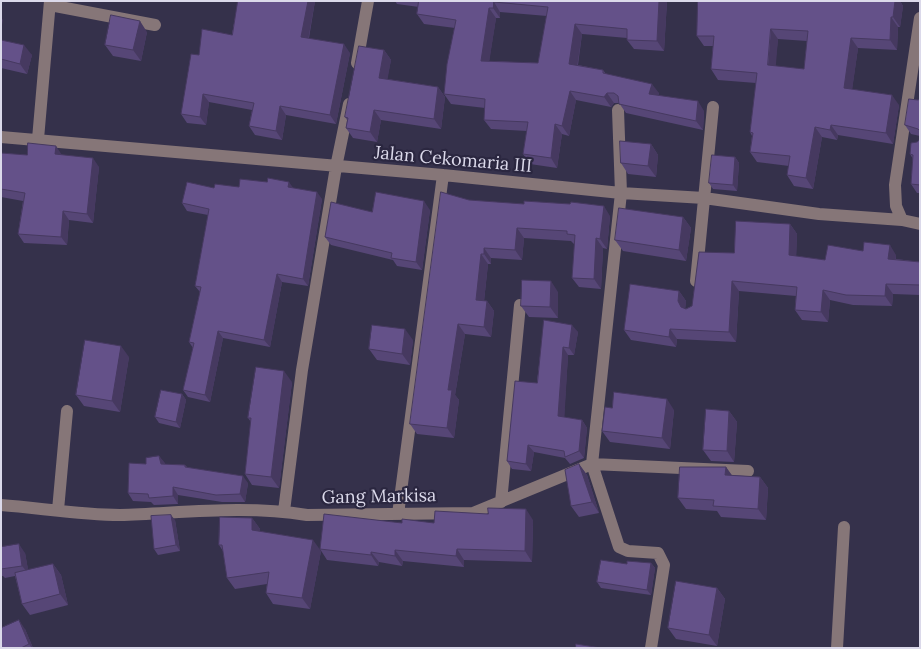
<!DOCTYPE html>
<html>
<head>
<meta charset="utf-8">
<style>
  body { margin:0 }
  #map { position:relative; width:921px; height:649px; overflow:hidden; background:#35314b; font-family:Lora,serif }
  canvas { display:block }
  .frame { position:absolute; inset:0; border:2px solid #dbd9ea; pointer-events:none }
</style>
</head>
<body>
<div id="map">
<canvas width="921" height="649"></canvas>
<div class="frame"></div>
</div>
<script>
const ctx = document.querySelector('canvas').getContext('2d');
ctx.lineJoin = 'round';
function strokePath(path, color, width, dash) {
  ctx.strokeStyle = color;
  ctx.lineWidth = width;
  ctx.lineCap = dash ? 'butt' : 'round';
  ctx.setLineDash(dash || []);
  ctx.stroke(path);
}
function fillPath(path, color) {
  ctx.fillStyle = color;
  ctx.fill(path, 'evenodd');
}
function label(font, color, halo, rows, align = 'center') {
  ctx.font = font + ' Lora,serif';
  ctx.lineWidth = 4.5;
  ctx.setLineDash([]);
  ctx.textBaseline = 'middle';
  ctx.strokeStyle = halo;
  ctx.fillStyle = color;
  for (const [text, x, y, turn = 0] of rows) {
    ctx.save();
    ctx.translate(x, y);
    ctx.rotate((+turn || 0) * Math.PI / 180);
    ctx.textAlign = isNaN(turn) ? turn : align;
    if (halo) ctx.strokeText(text, 0, 0);
    ctx.fillText(text, 0, 0);
    ctx.restore();
  }
}
const minor = new Path2D(`
  M 50,5 L 155,25
  M 920,18 L 895,185 L 896,206 L 902,220 L 920,224
  M 357,63 L 368,1
  M 618,110 L 621,193 L 592,464 L 619,547 L 628,551 L 658,553 L 664,565 L 651,648
  M 1,137 L 443,175 L 621,193 L 704,198 L 819,214 L 902,220
  M 38,139 L 50,1
  M 696,281 L 713,107
  M 501,502 L 520,305
  M 1,505 C 40,508 81,515 120,515 C 183,513 245,505 307,515 L 473,513 L 592,464 L 748,471
  M 58,510 L 67,411
  M 284,511 L 302,370 L 336,167 L 349,104
  M 398,514 L 443,175
  M 837,648 L 844,527`);
const wall = new Path2D(`
  M 238,1 L 315,1 L 309,38 L 350,53 L 336,124 L 286,115 L 282,140 L 255,135 L 249,126 L 252,110 L 209,102 L 206,125 L 187,123 L 181,114 L 199,55 L 232,35 Z
  M 395,1 L 667,1 L 664,51 L 634,49 L 627,40 L 627,38 L 582,34 L 578,65 L 603,70 L 606,74 L 659,93 L 658,96 L 704,111 L 703,130 L 626,113 L 619,103 L 614,103 L 611,107 L 576,100 L 569,136 L 562,134 L 557,168 L 530,164 L 523,154 L 527,131 L 491,129 L 484,120 L 485,108 L 451,104 L 444,94 L 455,28 L 424,24 L 417,14 L 419,7 L 397,4 ZM 500,12 L 547,16 L 538,63 L 489,61 L 496,18 L 500,18 Z
  M 698,1 L 900,1 L 903,6 L 900,27 L 898,27 L 897,50 L 858,48 L 852,89 L 899,105 L 893,144 L 838,135 L 837,140 L 822,137 L 813,189 L 794,186 L 787,175 L 789,166 L 757,162 L 750,152 L 752,136 L 750,132 L 756,83 L 718,80 L 711,69 L 713,46 L 704,46 L 697,36 ZM 778,39 L 807,41 L 804,69 L 775,66 Z
  M 147,32 L 141,61 L 113,56 L 105,45 Z
  M 1,38 L 2,40 L 32,55 L 27,74 L 1,68 Z
  M 384,50 L 391,60 L 387,79 L 438,87 L 445,97 L 441,129 L 381,120 L 377,142 L 353,138 L 346,128 L 347,120 L 345,117 Z
  M 920,99 L 920,136 L 911,134 L 905,125 Z
  M 920,139 L 920,193 L 917,193 L 911,184 L 913,159 L 910,154 Z
  M 651,144 L 658,155 L 656,177 L 628,174 L 621,163 Z
  M 1,153 L 27,155 L 62,155 L 99,167 L 93,223 L 69,220 L 67,245 L 24,243 L 18,234 L 23,201 L 1,197 Z
  M 735,157 L 739,163 L 737,191 L 713,189 L 709,183 Z
  M 239,187 L 294,188 L 322,199 L 308,286 L 282,282 L 270,347 L 223,338 L 210,402 L 188,397 L 183,390 L 193,348 L 189,342 L 200,292 L 195,286 L 208,215 L 187,211 L 182,203 L 214,188 Z
  M 469,200 L 610,216 L 607,249 L 603,248 L 601,289 L 579,287 L 572,278 L 575,244 L 574,244 L 571,241 L 524,238 L 522,260 L 491,258 L 491,264 L 488,264 L 484,301 L 487,301 L 494,311 L 491,337 L 465,334 L 455,395 L 459,400 L 454,438 L 417,434 L 410,424 Z
  M 430,210 L 422,270 L 397,266 L 393,260 L 331,245 L 325,237 L 372,212 Z
  M 683,217 L 691,228 L 686,261 L 623,251 L 615,240 Z
  M 790,224 L 797,234 L 796,256 L 825,260 L 863,251 L 896,255 L 896,259 L 920,262 L 920,295 L 893,294 L 892,306 L 853,305 L 830,300 L 828,322 L 802,320 L 795,310 L 796,296 L 739,291 L 736,342 L 677,339 L 676,347 L 631,340 L 624,330 L 679,291 L 686,301 L 685,309 L 692,306 L 734,253 Z
  M 558,292 L 558,318 L 529,317 L 521,306 Z
  M 544,320 L 578,332 L 574,355 L 568,355 L 564,417 L 582,420 L 587,428 L 584,458 L 570,464 L 565,458 L 534,452 L 531,471 L 512,469 L 507,461 L 537,383 Z
  M 413,340 L 410,365 L 377,360 L 369,349 Z
  M 129,357 L 120,412 L 84,406 L 76,395 Z
  M 292,382 L 279,488 L 252,485 L 245,474 L 251,422 L 248,418 Z
  M 182,394 L 186,400 L 180,428 L 159,423 L 155,417 Z
  M 612,408 L 674,410 L 670,449 L 610,442 L 602,431 Z
  M 729,411 L 737,422 L 734,462 L 711,461 L 703,450 Z
  M 159,456 L 165,464 L 185,465 L 187,467 L 248,483 L 245,502 L 222,502 L 178,495 L 178,504 L 154,505 L 151,502 L 133,501 L 128,493 L 146,464 Z
  M 579,464 L 587,475 L 599,513 L 579,517 L 571,506 Z
  M 726,467 L 731,475 L 760,477 L 768,488 L 766,520 L 721,517 L 717,511 L 686,509 L 678,498 Z
  M 252,518 L 260,529 L 260,531 L 321,551 L 310,609 L 273,604 L 266,593 L 267,584 L 235,589 L 227,578 L 223,551 L 219,545 Z
  M 175,520 L 180,551 L 158,555 L 154,549 Z
  M 533,520 L 532,562 L 464,560 L 464,567 L 403,561 L 402,566 L 379,562 L 378,566 L 327,560 L 320,549 L 434,523 Z
  M 1,547 L 25,553 L 28,570 L 53,564 L 61,575 L 68,605 L 30,615 L 22,604 L 15,576 L 5,578 L 3,576 L 1,576 Z
  M 651,563 L 655,568 L 651,595 L 601,588 L 597,582 L 627,564 Z
  M 717,588 L 725,599 L 717,646 L 676,639 L 668,628 Z
  M 25,629 L 33,648 L 1,648 Z`);
const shadedWall = new Path2D(`
  M 308,1 L 315,1 L 307,46 L 301,37 Z
  M 659,1 L 667,1 L 664,51 L 657,41 Z
  M 895,1 L 900,1 L 903,6 L 900,27 L 893,17 Z
  M 494,2 L 500,12 L 500,18 L 493,8 Z
  M 489,8 L 496,18 L 488,70 L 481,61 Z
  M 1,17 L 3,20 L 1,30 Z
  M 891,17 L 898,27 L 897,50 L 890,40 Z
  M 140,21 L 147,32 L 141,61 L 133,50 Z
  M 575,24 L 582,34 L 576,74 L 569,64 Z
  M 771,29 L 778,39 L 775,76 L 768,65 Z
  M 851,38 L 858,48 L 851,98 L 844,88 Z
  M 344,44 L 350,53 L 336,124 L 330,115 Z
  M 24,45 L 32,55 L 27,74 L 20,64 Z
  M 384,50 L 391,60 L 386,88 L 379,78 Z
  M 652,84 L 659,93 L 656,104 L 649,94 Z
  M 438,87 L 445,97 L 441,129 L 434,119 Z
  M 570,91 L 576,100 L 569,136 L 562,126 Z
  M 607,93 L 614,103 L 611,107 L 604,97 Z
  M 203,94 L 209,102 L 206,125 L 200,117 Z
  M 892,95 L 899,105 L 893,144 L 886,133 Z
  M 698,101 L 704,111 L 703,130 L 696,121 Z
  M 280,106 L 286,115 L 282,140 L 276,131 Z
  M 374,110 L 381,120 L 377,142 L 370,132 Z
  M 555,124 L 562,134 L 557,168 L 551,158 Z
  M 831,125 L 838,135 L 837,140 L 830,130 Z
  M 815,127 L 822,137 L 813,189 L 806,178 Z
  M 651,144 L 658,155 L 656,177 L 648,166 Z
  M 56,146 L 62,155 L 55,154 Z
  M 735,157 L 739,163 L 737,191 L 733,185 Z
  M 93,158 L 99,167 L 93,223 L 87,214 Z
  M 289,182 L 294,189 L 288,187 Z
  M 317,192 L 322,199 L 308,286 L 303,279 Z
  M 424,201 L 430,210 L 422,270 L 416,262 Z
  M 604,206 L 610,216 L 607,249 L 600,239 Z
  M 63,211 L 69,220 L 67,245 L 61,237 Z
  M 683,217 L 691,228 L 686,261 L 679,250 Z
  M 790,224 L 797,234 L 796,265 L 789,255 Z
  M 517,228 L 524,238 L 522,260 L 515,250 Z
  M 596,238 L 603,248 L 601,289 L 594,279 Z
  M 890,245 L 896,255 L 895,269 L 888,259 Z
  M 484,248 L 491,258 L 491,264 L 484,254 Z
  M 481,254 L 488,264 L 483,310 L 476,300 Z
  M 277,274 L 282,282 L 270,347 L 264,340 Z
  M 551,281 L 558,292 L 558,318 L 550,307 Z
  M 732,281 L 739,291 L 736,342 L 729,332 Z
  M 886,284 L 893,294 L 892,306 L 885,296 Z
  M 823,290 L 830,300 L 828,322 L 821,312 Z
  M 679,291 L 686,301 L 685,311 L 681,307 L 678,301 Z
  M 487,301 L 494,311 L 491,337 L 484,327 Z
  M 458,324 L 465,334 L 455,395 L 459,400 L 454,438 L 447,428 L 448,390 Z
  M 572,325 L 578,332 L 574,355 L 569,348 Z
  M 405,329 L 413,340 L 410,365 L 402,354 Z
  M 670,329 L 677,339 L 676,347 L 669,337 Z
  M 218,331 L 223,338 L 210,402 L 205,395 Z
  M 121,346 L 129,357 L 120,412 L 112,401 Z
  M 563,347 L 568,355 L 564,424 L 558,416 Z
  M 284,371 L 292,382 L 279,488 L 271,477 Z
  M 182,394 L 186,400 L 180,428 L 176,422 Z
  M 667,399 L 674,410 L 670,449 L 662,438 Z
  M 729,411 L 737,422 L 734,462 L 727,451 Z
  M 582,420 L 587,428 L 584,458 L 579,451 Z
  M 528,445 L 534,452 L 531,471 L 526,464 Z
  M 159,456 L 165,463 L 166,472 L 161,464 Z
  M 579,464 L 587,475 L 599,513 L 592,502 Z
  M 726,467 L 734,478 L 725,475 Z
  M 243,476 L 248,483 L 245,502 L 240,494 Z
  M 760,477 L 768,488 L 766,520 L 758,509 Z
  M 173,487 L 178,495 L 178,504 L 173,496 Z
  M 526,509 L 533,520 L 532,562 L 525,551 Z
  M 171,515 L 175,520 L 180,551 L 176,545 Z
  M 252,518 L 260,529 L 259,541 L 252,530 Z
  M 313,540 L 321,551 L 310,609 L 302,598 Z
  M 19,544 L 25,553 L 29,574 L 22,566 Z
  M 457,549 L 464,560 L 464,567 L 456,556 Z
  M 395,550 L 403,561 L 402,566 L 395,556 Z
  M 371,552 L 379,562 L 378,566 L 371,555 Z
  M 651,563 L 655,568 L 651,595 L 647,590 Z
  M 53,564 L 61,575 L 68,605 L 60,594 Z
  M 717,588 L 725,599 L 717,646 L 709,635 Z
  M 19,620 L 25,629 L 33,648 L 32,648 L 29,644 Z`);
const building = new Path2D(`
  M 238,1 L 308,1 L 301,37 L 344,44 L 330,115 L 280,106 L 276,131 L 249,126 L 254,103 L 203,94 L 200,117 L 181,114 L 191,54 L 199,55 L 202,29 L 232,35 Z
  M 419,1 L 659,1 L 657,41 L 627,40 L 627,29 L 575,24 L 569,64 L 603,70 L 603,73 L 652,84 L 649,94 L 698,101 L 696,121 L 619,104 L 618,96 L 614,93 L 607,93 L 604,97 L 570,91 L 562,126 L 555,124 L 551,158 L 523,154 L 528,122 L 484,120 L 485,99 L 444,94 L 447,64 L 456,20 L 417,14 ZM 494,2 L 548,7 L 538,63 L 481,61 L 489,8 L 493,8 Z
  M 698,1 L 895,1 L 893,17 L 891,17 L 890,40 L 851,38 L 844,88 L 892,95 L 886,133 L 831,125 L 830,130 L 815,127 L 806,178 L 787,175 L 790,156 L 750,152 L 753,133 L 750,132 L 757,73 L 711,69 L 714,36 L 697,36 ZM 771,29 L 808,31 L 804,69 L 768,65 Z
  M 111,15 L 140,21 L 133,50 L 105,45 Z
  M 1,40 L 24,45 L 20,64 L 1,59 Z
  M 359,46 L 384,50 L 379,78 L 438,87 L 434,119 L 374,110 L 370,132 L 346,128 L 348,118 L 345,117 Z
  M 909,99 L 918,100 L 920,99 L 920,131 L 918,129 L 905,125 Z
  M 920,139 L 920,185 L 911,184 L 913,155 L 910,154 L 911,143 L 917,142 Z
  M 620,141 L 651,144 L 648,166 L 621,163 Z
  M 28,143 L 56,146 L 55,154 L 93,158 L 87,214 L 63,211 L 61,237 L 18,234 L 25,193 L 1,189 L 1,153 L 27,155 Z
  M 712,155 L 735,157 L 733,185 L 709,183 Z
  M 268,178 L 289,182 L 288,187 L 317,192 L 303,279 L 277,274 L 264,340 L 218,331 L 205,395 L 183,390 L 194,343 L 189,342 L 201,287 L 195,286 L 209,209 L 182,203 L 187,182 L 214,188 L 215,184 L 239,187 L 240,179 L 267,182 Z
  M 376,192 L 424,201 L 416,262 L 391,258 L 392,253 L 325,237 L 331,202 L 372,212 Z
  M 441,192 L 469,200 L 524,204 L 524,201 L 570,204 L 571,202 L 604,206 L 600,239 L 596,238 L 594,279 L 572,278 L 575,235 L 567,234 L 567,231 L 517,228 L 515,250 L 484,248 L 484,254 L 481,254 L 476,300 L 487,301 L 484,327 L 458,324 L 448,390 L 452,390 L 447,428 L 410,424 Z
  M 619,208 L 683,217 L 679,250 L 615,240 Z
  M 736,221 L 790,224 L 789,255 L 825,260 L 828,245 L 863,251 L 864,242 L 890,245 L 888,259 L 920,262 L 920,285 L 886,284 L 885,296 L 846,295 L 823,290 L 821,312 L 795,310 L 797,287 L 732,281 L 729,332 L 670,329 L 669,337 L 624,330 L 630,284 L 679,291 L 678,301 L 681,307 L 686,309 L 692,306 L 699,252 L 734,253 Z
  M 522,280 L 551,281 L 550,307 L 521,306 Z
  M 544,320 L 572,325 L 569,348 L 563,347 L 558,416 L 582,420 L 579,451 L 565,457 L 564,451 L 528,445 L 526,464 L 507,461 L 515,381 L 537,383 Z
  M 372,325 L 405,329 L 402,354 L 369,349 Z
  M 85,340 L 121,346 L 112,401 L 76,395 Z
  M 256,367 L 284,371 L 271,477 L 245,474 L 251,418 L 248,418 Z
  M 161,390 L 182,394 L 176,422 L 155,417 Z
  M 614,392 L 667,399 L 662,438 L 602,431 L 605,407 L 612,408 Z
  M 706,409 L 729,411 L 727,451 L 703,450 Z
  M 159,456 L 161,464 L 185,465 L 185,467 L 243,476 L 240,494 L 216,495 L 173,487 L 173,496 L 149,498 L 148,494 L 128,493 L 129,463 L 146,464 L 146,458 Z
  M 579,464 L 592,502 L 571,506 L 565,470 Z
  M 680,467 L 726,467 L 725,475 L 760,477 L 758,509 L 713,506 L 714,500 L 678,498 Z
  M 488,508 L 526,509 L 525,551 L 457,549 L 456,556 L 395,550 L 395,556 L 371,552 L 371,555 L 320,549 L 324,514 L 402,523 L 402,519 L 434,523 L 435,511 L 488,514 Z
  M 171,515 L 176,545 L 154,549 L 151,516 Z
  M 220,517 L 252,518 L 252,530 L 313,540 L 302,598 L 266,593 L 269,572 L 227,578 L 222,545 L 219,545 Z
  M 19,544 L 22,566 L 1,569 L 1,547 Z
  M 601,560 L 627,564 L 627,561 L 651,563 L 647,590 L 597,582 Z
  M 53,564 L 60,594 L 22,604 L 15,573 Z
  M 676,581 L 717,588 L 709,635 L 668,628 Z
  M 19,620 L 29,644 L 21,648 L 1,648 L 1,628 Z
  M 576,644 L 601,648 L 576,648 Z`);
const streetNames = [
  ["Jalan Cekomaria III",453,160,5],
  ["Gang Markisa",379,497,-1]
];
strokePath(minor, '#867678', 12);
fillPath(wall, '#564676');
fillPath(shadedWall, '#463960');
fillPath(building, '#645189');
strokePath(building, '#463960', 1);
label('18px', '#dbd9ea', '#2b2740', streetNames);
</script>
</body>
</html>
